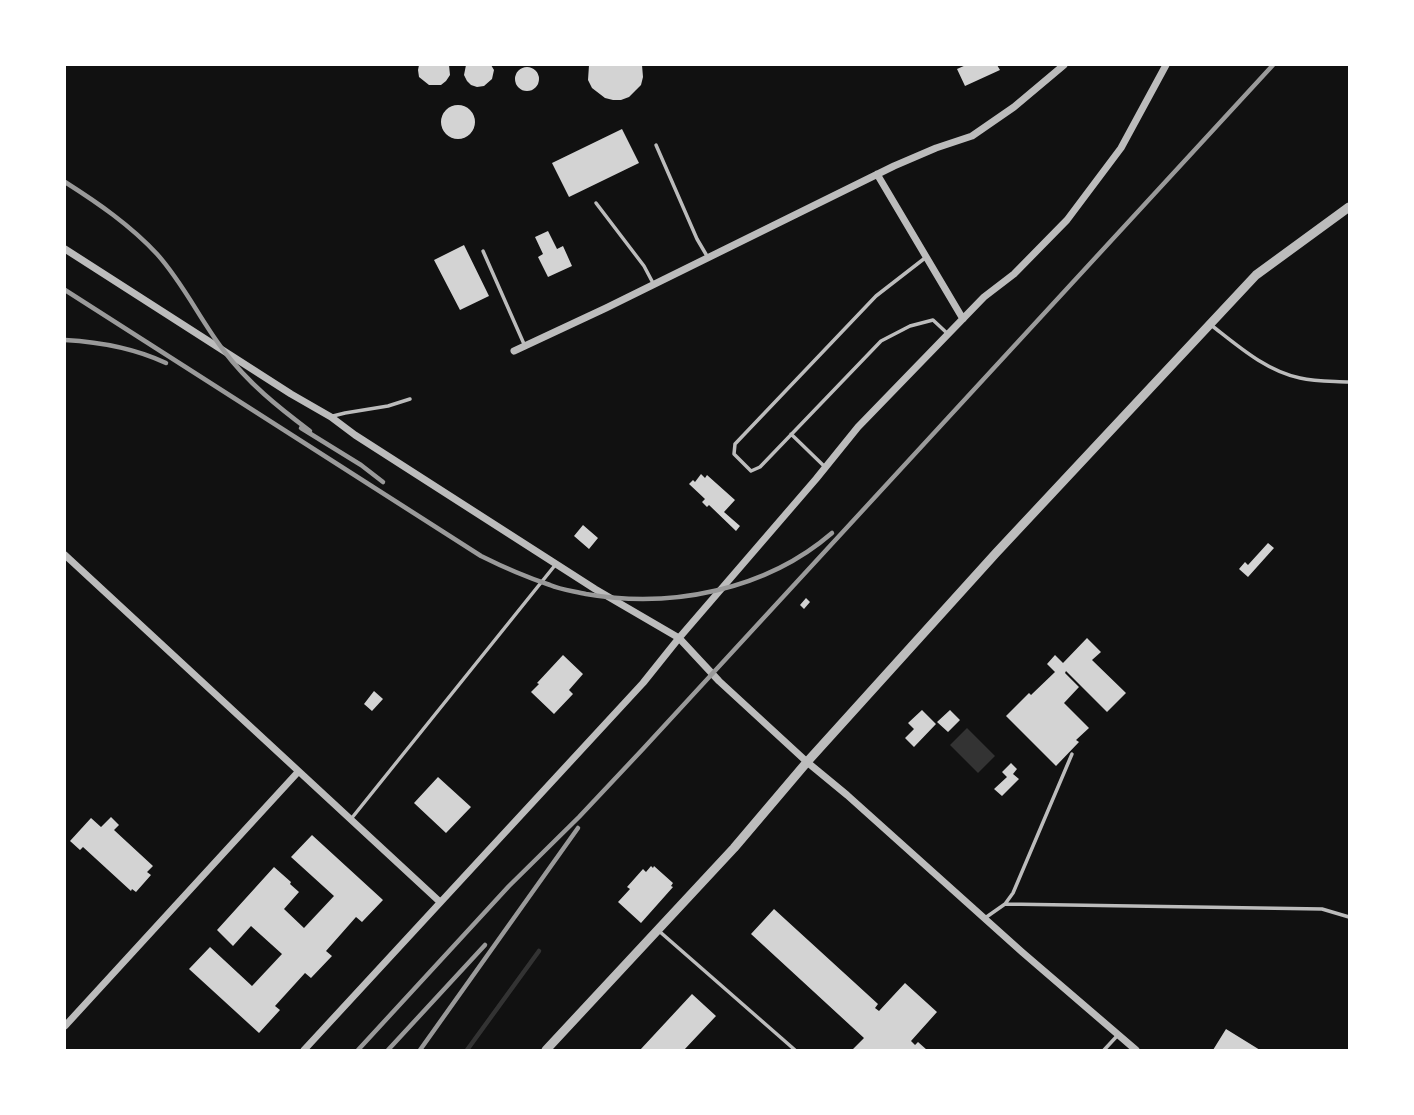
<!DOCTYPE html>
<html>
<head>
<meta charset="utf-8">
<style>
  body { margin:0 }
  #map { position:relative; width:1414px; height:1115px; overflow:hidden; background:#111; font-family:"Titillium Web",sans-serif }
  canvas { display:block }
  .frame { position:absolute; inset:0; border:66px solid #fff; pointer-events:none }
</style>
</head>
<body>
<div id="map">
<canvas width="1414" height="1115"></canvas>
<div class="frame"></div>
</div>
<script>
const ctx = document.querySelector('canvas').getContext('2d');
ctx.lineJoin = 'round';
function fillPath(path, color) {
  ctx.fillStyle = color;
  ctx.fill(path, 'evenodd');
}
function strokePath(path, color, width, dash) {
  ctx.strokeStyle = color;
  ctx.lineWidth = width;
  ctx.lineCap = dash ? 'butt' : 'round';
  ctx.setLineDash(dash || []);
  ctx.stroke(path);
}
const water = new Path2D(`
  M 967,728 L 995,756 L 978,773 L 950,745 Z`);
const stream = new Path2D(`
  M 467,1050 L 539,951`);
const building = new Path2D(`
  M 419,65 L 449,65 L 450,75 L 446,81 L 441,85 L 429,85 L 419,77 L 418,70 Z
  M 466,65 L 491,65 L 494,70 L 492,79 L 484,86 L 477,87 L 471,85 L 467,81 L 464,75 Z
  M 589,65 L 642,65 L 643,77 L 641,85 L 629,97 L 621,100 L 613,100 L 605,98 L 592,88 L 588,80 Z
  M 966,65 L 997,65 L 1000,70 L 965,86 L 957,69 Z
  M515 79a12 12 0 1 1 24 0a12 12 0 1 1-24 0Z
  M441 122a17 17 0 1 1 34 0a17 17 0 1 1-34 0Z
  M 622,129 L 639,163 L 569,197 L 552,163 Z
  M 548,231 L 557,249 L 563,246 L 572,266 L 548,277 L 538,257 L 543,254 L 535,237 Z
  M 464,245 L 489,296 L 460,310 L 434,260 Z
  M 701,474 L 705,478 L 707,475 L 735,500 L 724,512 L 740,526 L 736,531 L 709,505 L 707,507 L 702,502 L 705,499 L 689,484 L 693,480 L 695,482 Z
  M 583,525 L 598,538 L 589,549 L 574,536 Z
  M 1268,543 L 1274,548 L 1248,577 L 1239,569 L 1245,562 L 1248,565 Z
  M 806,598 L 810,602 L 804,609 L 800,605 Z
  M 1087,638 L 1101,652 L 1092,660 L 1126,693 L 1107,712 L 1066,671 L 1065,673 L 1079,687 L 1064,703 L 1089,728 L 1076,740 L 1079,742 L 1056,766 L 1006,716 L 1029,693 L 1031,695 L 1055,672 L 1047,664 L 1055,655 L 1063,663 Z
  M 563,655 L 583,674 L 569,690 L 573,694 L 554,714 L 531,692 L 539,684 L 537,683 Z
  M 374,691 L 383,699 L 372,711 L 364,704 Z
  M 922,710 L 936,724 L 914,747 L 905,738 L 914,729 L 908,723 Z
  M 950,710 L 960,720 L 948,732 L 937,722 Z
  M 1011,763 L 1017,769 L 1013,774 L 1019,779 L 1002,796 L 994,789 L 1007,777 L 1002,772 Z
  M 438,777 L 471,807 L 446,833 L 414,803 Z
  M 111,817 L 119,825 L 114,830 L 153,866 L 147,872 L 151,875 L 136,892 L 132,889 L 131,891 L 83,847 L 80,850 L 70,841 L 91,818 L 101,827 Z
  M 312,835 L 383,900 L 362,922 L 356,917 L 326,951 L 332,956 L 311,978 L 305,973 L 275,1006 L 280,1010 L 259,1033 L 189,969 L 210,947 L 252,986 L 282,954 L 251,926 L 233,946 L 217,930 L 274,867 L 291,882 L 290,884 L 299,892 L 284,909 L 304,928 L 334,896 L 291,857 Z
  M 651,866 L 653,868 L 654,866 L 673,883 L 671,886 L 673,887 L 641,923 L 618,902 L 630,889 L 627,887 L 643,869 L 646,872 Z
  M 774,909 L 878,1004 L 875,1008 L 879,1011 L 905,983 L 937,1012 L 911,1041 L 915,1045 L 918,1042 L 927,1050 L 852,1050 L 864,1038 L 751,934 Z
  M 692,994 L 716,1016 L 684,1050 L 640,1050 Z
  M 1226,1029 L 1260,1050 L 1213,1050 Z`);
const service = new Path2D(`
  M 656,145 L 697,239 L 707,256
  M 596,203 L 644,266 L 653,283
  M 483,251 L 524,344
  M 925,258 L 876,296 L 735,444 L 734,454 L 751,471 L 760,467 L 881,341 L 910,326 L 933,320 L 948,334
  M 1211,325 C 1238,346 1266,371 1300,378 C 1316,382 1333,381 1349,382
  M 333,416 L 345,413 L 388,406 L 410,399
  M 791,434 L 825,467
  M 351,819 L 556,564
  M 1005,904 L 1322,909 L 1349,917
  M 985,918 L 1005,904 L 1013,893 L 1072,754
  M 659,931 L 795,1050
  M 1104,1050 L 1117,1036`);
const minor = new Path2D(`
  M 877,174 L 963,319
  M 65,249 L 291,394 L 331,417 L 355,435 L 595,589 L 679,638 L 719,681 L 807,762 L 847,795 L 1022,952 L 1136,1050
  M 514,351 L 606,308 L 894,166 L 936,148 L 972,136 L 1014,107 L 1064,65
  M 65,555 L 440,902
  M 65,1026 L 298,772
  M 304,1050 L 643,683 L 679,638 L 816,479 L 858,427 L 984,297 L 1014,274 L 1067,220 L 1121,148 L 1166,65`);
const tertiary = new Path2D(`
  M 546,1050 L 734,848 L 807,762 L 996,553 L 1256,275 L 1349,207`);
const rail = new Path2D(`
  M 65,182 C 98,203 130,225 157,254 C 184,284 200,320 224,351 C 248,383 278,407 310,431
  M 65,290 L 481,556 C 503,567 526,577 550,585 C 561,590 574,591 586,594 C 671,609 766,590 832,533
  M 65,340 C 101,342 134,348 166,363
  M 301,428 L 361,465 L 383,482
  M 358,1050 L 509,886 L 579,817 L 642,750 L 1273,65
  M 388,1050 L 485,945
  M 420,1050 L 578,828`);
fillPath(water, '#333');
strokePath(stream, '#333', 4.5);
fillPath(building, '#d3d3d3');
strokePath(service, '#bcbcbc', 3.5);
strokePath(minor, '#bcbcbc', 7);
strokePath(tertiary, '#bcbcbc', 9);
strokePath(rail, '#9a9a9a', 4.5);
</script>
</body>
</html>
